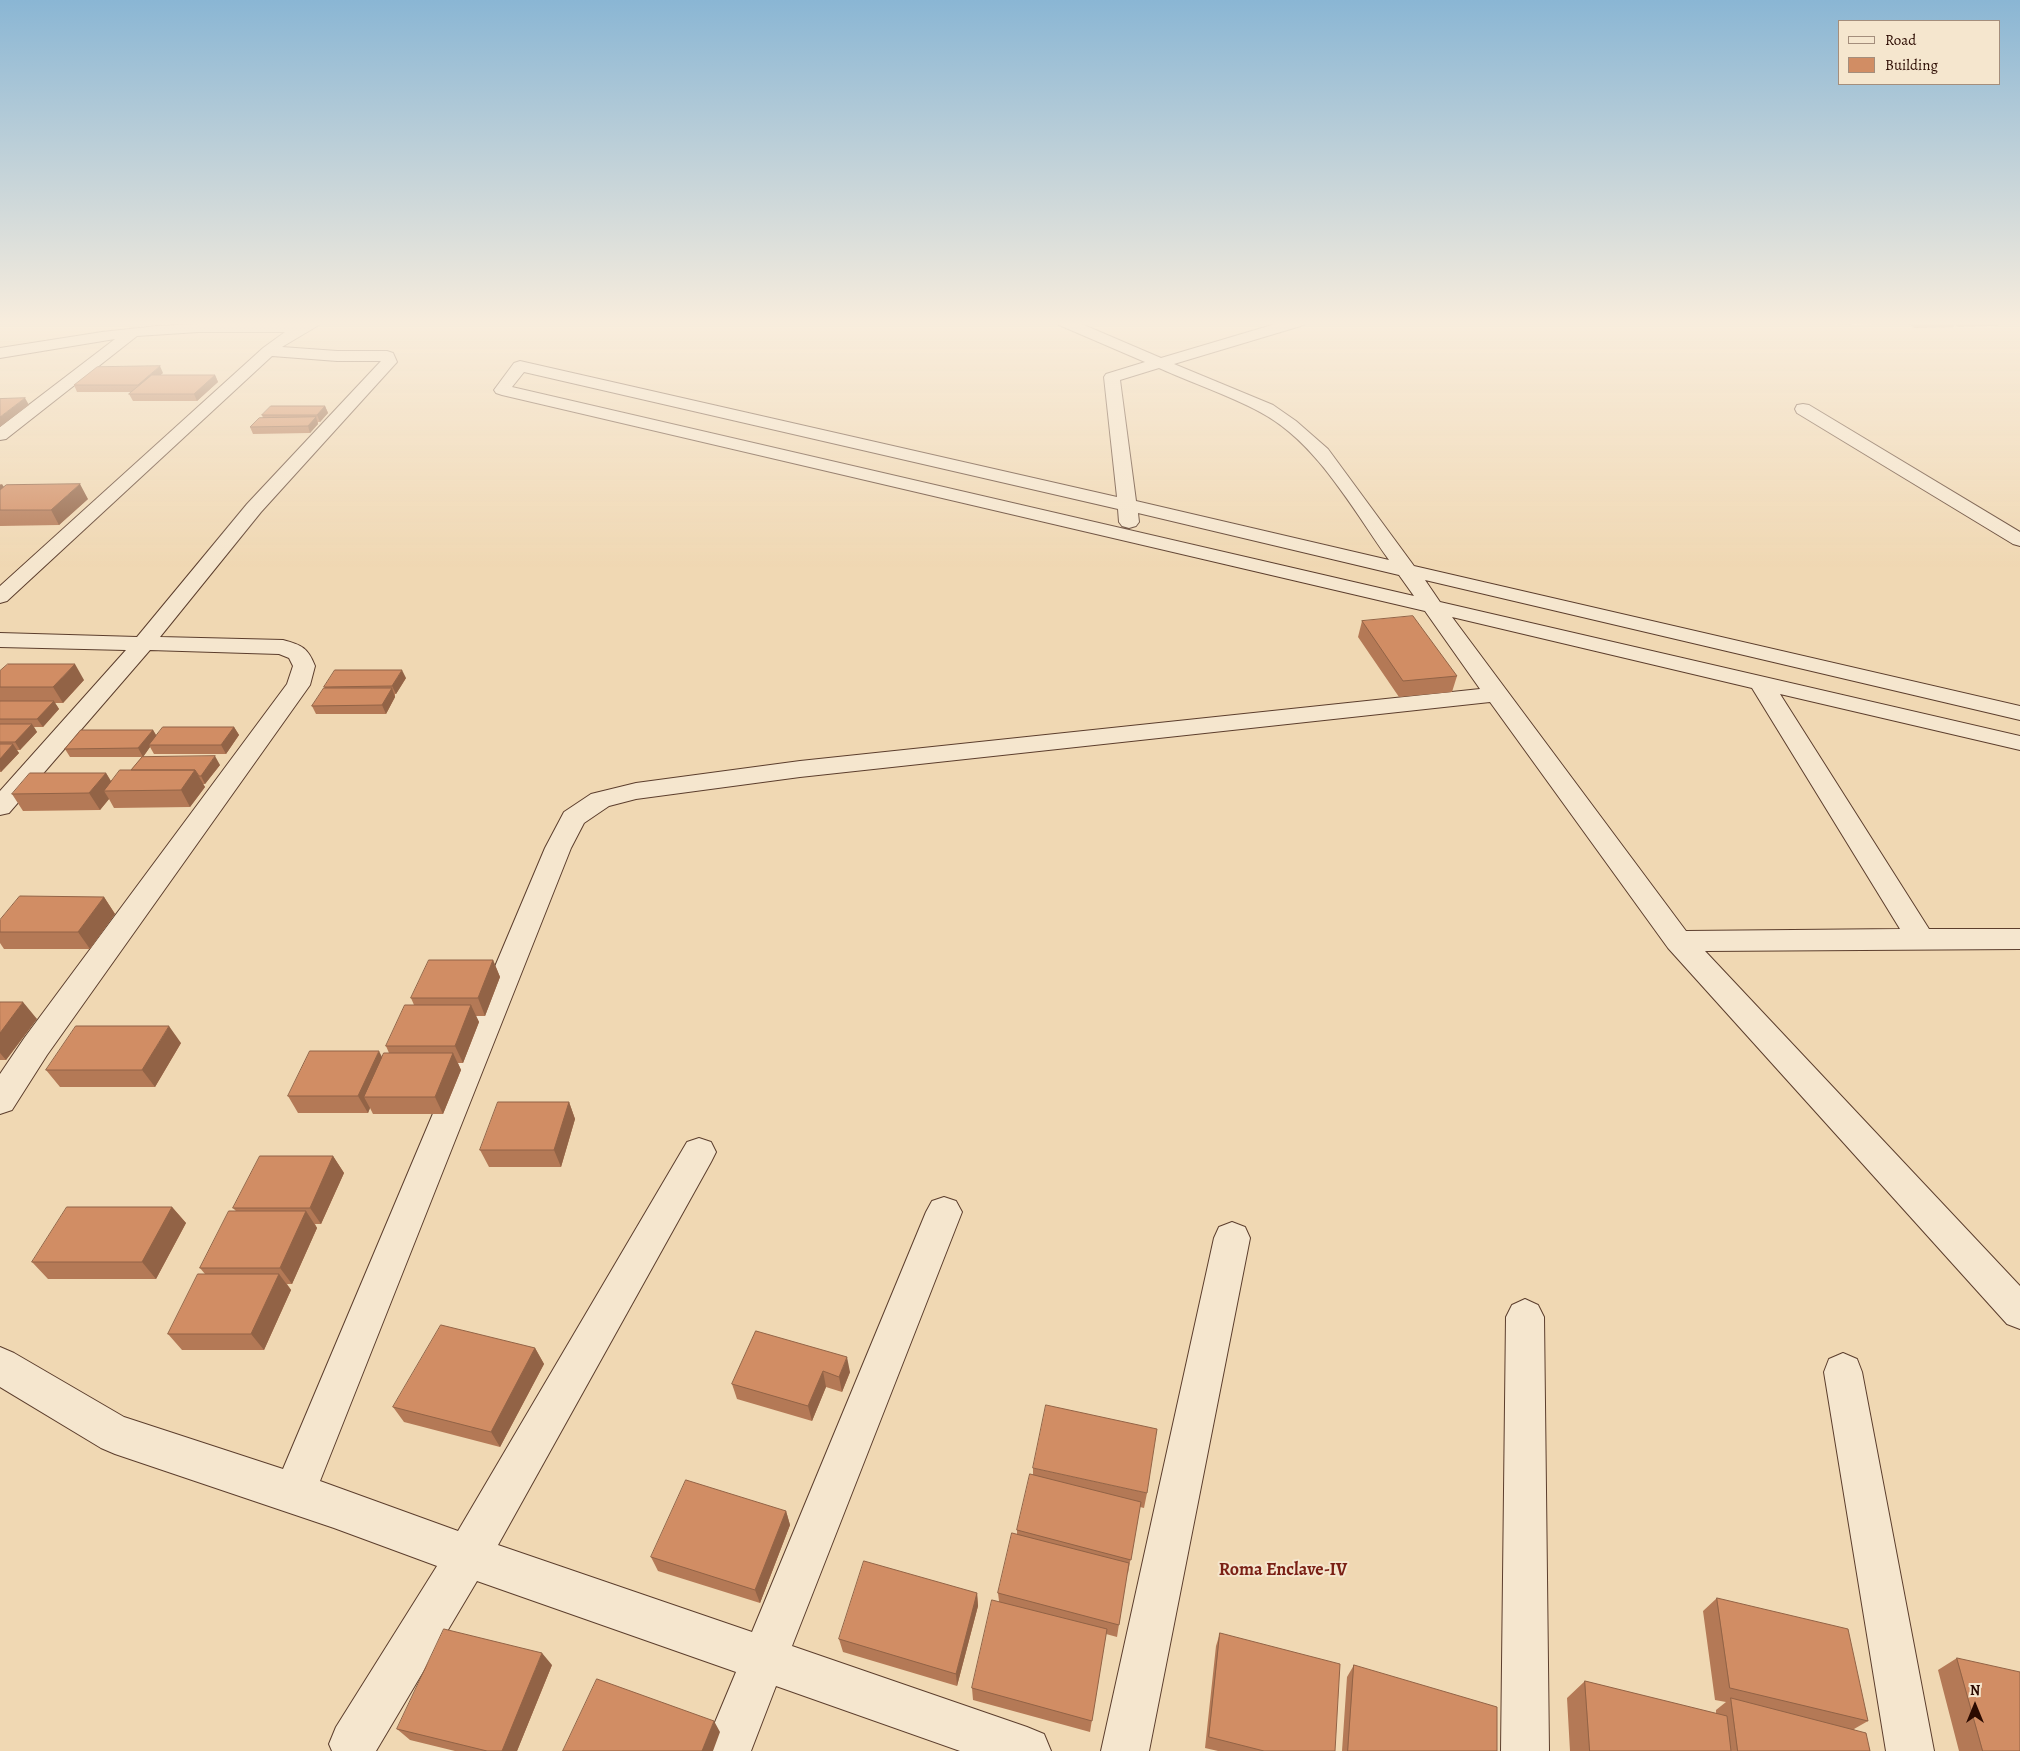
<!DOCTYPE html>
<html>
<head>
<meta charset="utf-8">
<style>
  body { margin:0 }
  #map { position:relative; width:2020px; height:1751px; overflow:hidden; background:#f0d8b3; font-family:Alegreya,serif }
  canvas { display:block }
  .legend { position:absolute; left:1838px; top:20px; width:162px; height:65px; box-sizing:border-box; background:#f5e6ce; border:1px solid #a48e7c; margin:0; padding:6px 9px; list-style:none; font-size:15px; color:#2b0a00 }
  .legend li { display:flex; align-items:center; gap:10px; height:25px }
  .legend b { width:25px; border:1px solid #a48e7c }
  .north { position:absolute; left:1950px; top:1681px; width:50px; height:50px; -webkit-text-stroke:4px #f5e6ce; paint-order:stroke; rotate:0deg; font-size:14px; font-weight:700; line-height:20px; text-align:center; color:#2b0a00 }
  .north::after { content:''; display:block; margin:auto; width:18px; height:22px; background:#2b0a00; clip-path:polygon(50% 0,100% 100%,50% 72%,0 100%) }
</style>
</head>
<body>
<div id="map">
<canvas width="2020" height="1751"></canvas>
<ul class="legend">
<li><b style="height:6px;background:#f5e6ce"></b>Road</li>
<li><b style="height:14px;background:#d18d64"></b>Building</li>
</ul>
<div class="north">N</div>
</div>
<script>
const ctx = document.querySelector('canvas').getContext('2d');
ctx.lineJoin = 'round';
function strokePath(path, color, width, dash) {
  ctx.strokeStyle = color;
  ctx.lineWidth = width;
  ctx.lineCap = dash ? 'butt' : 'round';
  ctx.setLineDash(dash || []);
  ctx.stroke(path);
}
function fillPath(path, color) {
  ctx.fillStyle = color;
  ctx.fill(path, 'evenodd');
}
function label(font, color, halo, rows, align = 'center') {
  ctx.font = font + ' Alegreya,serif';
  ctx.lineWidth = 4;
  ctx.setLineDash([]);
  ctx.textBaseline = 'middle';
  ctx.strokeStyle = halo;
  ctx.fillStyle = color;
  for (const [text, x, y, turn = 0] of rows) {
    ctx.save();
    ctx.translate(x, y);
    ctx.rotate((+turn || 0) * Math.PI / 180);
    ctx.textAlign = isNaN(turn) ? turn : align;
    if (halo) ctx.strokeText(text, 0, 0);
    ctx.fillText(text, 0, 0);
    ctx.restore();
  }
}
const minor = new Path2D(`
  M 305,322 L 324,322 L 282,347 L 337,351 L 387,351 L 393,353 L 397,362 L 261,512 L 160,637 L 283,640 C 302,645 308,648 315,666 L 310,685 L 47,1055 L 12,1110 L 0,1114 L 0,1074 L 25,1037 L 287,684 L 293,666 L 289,658 L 279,654 L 150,650 L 9,813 L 0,815 L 0,791 L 126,650 L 0,647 L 0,633 L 137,637 L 247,504 L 381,361 L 337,361 L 272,356 L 7,601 L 0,603 L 0,586 L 263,348 L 285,332 L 198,332 L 137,336 L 6,439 L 0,440 L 0,427 L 115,339 L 0,358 L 0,348 L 102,332 L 157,326 L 219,323 Z
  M 1057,322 L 1077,322 L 1161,358 L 1282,322 L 1306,322 L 1304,325 L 1174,364 L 1273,405 L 1296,421 L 1328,449 L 1414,566 L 2020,706 L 2020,720 L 1425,580 L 1440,602 L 2020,736 L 2020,750 L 1780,694 L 1929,929 L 2020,929 L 2020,949 L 1705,951 L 2020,1286 L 2020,1329 L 2007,1324 L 1668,948 L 1490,702 L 800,777 L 636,799 L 609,806 L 584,823 L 571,848 L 320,1481 L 458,1531 L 687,1142 L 699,1138 L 711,1142 L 716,1152 L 711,1162 L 498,1545 L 752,1632 L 926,1212 L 932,1201 L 944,1197 L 956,1201 L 962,1212 L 792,1646 L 1027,1727 L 1044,1734 L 1051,1751 L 960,1751 L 776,1686 L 751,1751 L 703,1751 L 736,1672 L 477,1581 L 376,1751 L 332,1751 L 329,1744 L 336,1727 L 437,1566 L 334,1528 L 115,1454 L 101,1448 L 0,1387 L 0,1347 L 14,1353 L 124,1417 L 283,1469 L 545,848 L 564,812 L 591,794 L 636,783 L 800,761 L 1480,689 L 1425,611 L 502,395 L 496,393 L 494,390 L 514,363 L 520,361 L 1117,497 L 1104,377 L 1106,374 L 1145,362 L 1059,325 ZM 1159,368 C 1192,383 1228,395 1260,412 C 1316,441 1353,510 1389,560 L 1136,501 L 1120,380 ZM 524,372 L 1118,509 L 1119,522 L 1122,526 L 1129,528 L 1136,526 L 1139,522 L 1138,513 L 1399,575 L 1414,596 L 512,387 ZM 1452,617 L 1752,688 L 1900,929 L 1686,931 Z
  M 1803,404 L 1809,405 L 2020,532 L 2020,546 L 2013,544 L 1797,413 L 1795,409 L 1797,405 Z
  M 1232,1222 L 1245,1227 L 1250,1238 L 1149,1751 L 1101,1751 L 1214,1238 L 1219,1227 Z
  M 1525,1299 L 1538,1305 L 1544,1317 L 1549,1751 L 1501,1751 L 1506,1317 L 1512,1305 Z
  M 1843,1353 L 1857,1359 L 1862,1372 L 1934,1751 L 1886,1751 L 1824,1372 L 1829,1359 Z`);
const wall = new Path2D(`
  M 1834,322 L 1878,322 L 1877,324 L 1837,325 Z
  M 1906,322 L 2000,322 L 1998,326 L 1958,327 L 1955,325 L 1954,327 L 1914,328 Z
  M 163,373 L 160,375 L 215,375 L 218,382 L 197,401 L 133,401 L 129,394 L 133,392 L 77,392 L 74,385 Z
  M 325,406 L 328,413 L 320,422 L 318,422 L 318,424 L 310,433 L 253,434 L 250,427 L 263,418 L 262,415 Z
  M 0,484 L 4,487 L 88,499 L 59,525 L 0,526 Z
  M 1362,621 L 1457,676 L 1452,692 L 1399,697 L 1358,637 Z
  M 0,671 L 84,680 L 63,703 L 55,703 L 59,709 L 43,727 L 34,727 L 37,732 L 20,750 L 17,750 L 19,753 L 1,772 L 0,772 Z
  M 406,678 L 396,694 L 395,694 L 395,697 L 386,714 L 316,714 L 312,706 L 325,688 L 324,687 Z
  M 234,727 L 239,735 L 226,754 L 154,754 L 150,747 L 143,757 L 220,765 L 205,784 L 203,784 L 205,787 L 190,807 L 114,808 L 109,799 L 100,810 L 23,811 L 12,794 L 106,773 L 111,781 L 131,770 L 142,757 L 70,757 L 65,749 L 153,730 L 156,736 Z
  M 104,897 L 115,914 L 90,949 L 4,949 L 0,943 L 0,920 Z
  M 493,960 L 500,977 L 485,1016 L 476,1016 L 479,1022 L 463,1063 L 458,1063 L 461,1070 L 443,1114 L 373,1114 L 370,1108 L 368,1113 L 298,1113 L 288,1096 L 382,1057 L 389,1053 L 386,1046 L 414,1005 L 411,998 Z
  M 0,1002 L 37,1019 L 6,1060 L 0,1060 Z
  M 181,1043 L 155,1087 L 60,1087 L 46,1070 Z
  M 569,1102 L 575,1119 L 561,1167 L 489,1167 L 480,1150 Z
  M 333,1156 L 344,1173 L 321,1224 L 315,1224 L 317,1228 L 292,1284 L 287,1284 L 291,1290 L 264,1350 L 182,1350 L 168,1334 L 205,1274 L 200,1268 L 236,1211 L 233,1208 Z
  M 172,1207 L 186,1223 L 156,1279 L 48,1279 L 32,1262 Z
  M 756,1331 L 850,1372 L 842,1392 L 826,1387 L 812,1421 L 737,1399 L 732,1384 Z
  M 535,1348 L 544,1364 L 500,1447 L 404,1422 L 393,1407 Z
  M 1033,1468 L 1147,1493 L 1144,1508 L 1140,1507 L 1128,1573 L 1127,1573 L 1117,1637 L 1106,1634 L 1090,1732 L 973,1700 L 972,1688 L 999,1601 L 998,1593 L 1017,1534 L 1017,1530 L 1033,1474 Z
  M 786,1511 L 790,1525 L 760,1603 L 658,1571 L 651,1557 Z
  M 977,1593 L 978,1606 L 957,1686 L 843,1652 L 839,1639 Z
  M 1717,1598 L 1868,1721 L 1854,1729 L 1870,1751 L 1570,1751 L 1567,1698 L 1585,1681 L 1716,1714 L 1716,1710 L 1726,1702 L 1715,1700 L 1703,1611 Z
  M 1220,1633 L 1335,1751 L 1218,1751 L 1205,1748 L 1216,1646 Z
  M 1957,1658 L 2020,1751 L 1959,1751 L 1938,1670 Z
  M 552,1665 L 517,1751 L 455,1751 L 410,1740 L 397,1729 Z
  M 1354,1665 L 1497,1751 L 1342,1751 L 1347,1677 Z`);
const shadedWall = new Path2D(`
  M 160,366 L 163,373 L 141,392 L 138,385 Z
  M 215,375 L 218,382 L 197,401 L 194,394 Z
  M 25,398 L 29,405 L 0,427 L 0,417 Z
  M 325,406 L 328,413 L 320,422 L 317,415 Z
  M 316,417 L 318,424 L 310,433 L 308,426 Z
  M 2,484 L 11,499 L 0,508 L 0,485 Z
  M 80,484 L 88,499 L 59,525 L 51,510 Z
  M 75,664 L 84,680 L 63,703 L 53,687 Z
  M 402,670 L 406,678 L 396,694 L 392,686 Z
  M 392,688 L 395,697 L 386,714 L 382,705 Z
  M 54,701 L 59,709 L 43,727 L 37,719 Z
  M 32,724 L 37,732 L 20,750 L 15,742 Z
  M 234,727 L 239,735 L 226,754 L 221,745 Z
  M 153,730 L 158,738 L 149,745 L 150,747 L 143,757 L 138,748 Z
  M 13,744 L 19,753 L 1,772 L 0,769 L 0,759 Z
  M 215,756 L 220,765 L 205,784 L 201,776 Z
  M 195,770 L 205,787 L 190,807 L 181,790 Z
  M 106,773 L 116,790 L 104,791 L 109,799 L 100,810 L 89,793 Z
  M 104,897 L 115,914 L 90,949 L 78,932 Z
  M 493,960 L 500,977 L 485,1016 L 478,998 Z
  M 23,1002 L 37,1019 L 6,1060 L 0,1053 L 0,1033 Z
  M 471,1005 L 479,1022 L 463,1063 L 455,1046 Z
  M 169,1026 L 181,1043 L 155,1087 L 142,1070 Z
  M 379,1051 L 388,1069 L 364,1097 L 370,1108 L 368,1113 L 358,1096 Z
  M 453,1053 L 461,1070 L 443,1114 L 435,1097 Z
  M 569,1102 L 575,1119 L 561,1167 L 554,1150 Z
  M 333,1156 L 344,1173 L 321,1224 L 310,1208 Z
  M 172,1207 L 186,1223 L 156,1279 L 142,1262 Z
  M 306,1211 L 317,1228 L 292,1284 L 280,1268 Z
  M 279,1274 L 291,1290 L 264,1350 L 251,1334 Z
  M 535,1348 L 544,1364 L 500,1447 L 491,1432 Z
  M 847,1357 L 850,1372 L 842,1392 L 839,1377 Z
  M 823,1371 L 826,1387 L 812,1421 L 808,1406 Z
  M 786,1511 L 790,1525 L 760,1603 L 755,1590 Z
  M 977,1593 L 978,1606 L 957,1686 L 956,1674 Z
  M 542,1653 L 552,1665 L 517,1751 L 502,1751 Z
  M 714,1721 L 720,1732 L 713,1751 L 702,1751 Z`);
const building = new Path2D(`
  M 160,366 L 138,385 L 74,385 L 97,367 Z
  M 152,375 L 215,375 L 194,394 L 129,394 Z
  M 25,398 L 0,417 L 0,399 Z
  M 271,406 L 325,406 L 317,415 L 262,415 Z
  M 316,417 L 308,426 L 250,427 L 259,418 Z
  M 80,484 L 51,510 L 0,510 L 0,490 L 6,485 Z
  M 1413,616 L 1457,676 L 1403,681 L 1362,621 Z
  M 8,664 L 75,664 L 53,687 L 0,687 L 0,671 Z
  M 335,670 L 402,670 L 392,686 L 324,687 Z
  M 324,688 L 392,688 L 382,705 L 312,706 Z
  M 0,701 L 54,701 L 37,719 L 0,719 Z
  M 0,724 L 32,724 L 15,742 L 0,742 Z
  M 163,727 L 234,727 L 221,745 L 149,745 Z
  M 81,730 L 153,730 L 138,748 L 65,749 Z
  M 0,744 L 13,744 L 0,759 Z
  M 215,756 L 201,776 L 199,776 L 195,770 L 131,770 L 142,757 Z
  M 120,770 L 195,770 L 181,790 L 104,791 Z
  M 30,773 L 106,773 L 89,793 L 12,794 Z
  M 20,896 L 104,897 L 78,932 L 0,932 L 0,920 Z
  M 429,960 L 493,960 L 478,998 L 411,998 Z
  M 0,1002 L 23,1002 L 0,1033 Z
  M 405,1005 L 471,1005 L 455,1046 L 386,1046 Z
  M 76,1026 L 169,1026 L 142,1070 L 46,1070 Z
  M 310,1051 L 379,1051 L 358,1096 L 288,1096 Z
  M 384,1053 L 453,1053 L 435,1097 L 364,1097 Z
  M 498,1102 L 569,1102 L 554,1150 L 480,1150 Z
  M 260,1156 L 333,1156 L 310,1208 L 233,1208 Z
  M 67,1207 L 172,1207 L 142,1262 L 32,1262 Z
  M 229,1211 L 306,1211 L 280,1268 L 200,1268 Z
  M 198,1274 L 279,1274 L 251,1334 L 168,1334 Z
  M 441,1325 L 535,1348 L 491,1432 L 393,1407 Z
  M 756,1331 L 847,1357 L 839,1377 L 823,1371 L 808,1406 L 732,1384 Z
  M 1046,1405 L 1157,1429 L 1147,1493 L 1033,1468 Z
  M 1030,1474 L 1141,1502 L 1131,1560 L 1017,1530 Z
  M 686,1480 L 786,1511 L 755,1590 L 651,1557 Z
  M 1012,1533 L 1129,1563 L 1119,1625 L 998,1593 Z
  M 864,1561 L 977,1593 L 956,1674 L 839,1639 Z
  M 1717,1598 L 1848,1629 L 1868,1721 L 1730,1688 Z
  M 992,1600 L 1107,1629 L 1092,1721 L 972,1688 Z
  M 444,1629 L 542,1653 L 502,1751 L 487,1751 L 397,1729 Z
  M 1220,1633 L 1340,1664 L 1335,1751 L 1264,1751 L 1209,1737 Z
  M 1957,1658 L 2020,1672 L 2020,1751 L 1983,1751 Z
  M 1354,1665 L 1497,1707 L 1497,1751 L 1348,1751 Z
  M 597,1679 L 714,1721 L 702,1751 L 563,1751 Z
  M 1585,1681 L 1727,1716 L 1731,1751 L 1590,1751 Z
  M 1731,1698 L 1866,1733 L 1870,1751 L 1738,1751 Z`);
const nearNeighbourhoodnames = [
  ["Roma Enclave-IV",1283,1571]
];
strokePath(minor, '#5c3e2d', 2);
fillPath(minor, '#f5e6ce');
fillPath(wall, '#b47956');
fillPath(shadedWall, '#926346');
fillPath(building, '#d18d64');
strokePath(building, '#926346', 1);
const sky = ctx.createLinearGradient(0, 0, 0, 567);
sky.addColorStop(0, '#8ab6d4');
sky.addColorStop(0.57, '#f8eddd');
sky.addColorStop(1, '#f8eddd00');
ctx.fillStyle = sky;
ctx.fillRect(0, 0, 2020, 567);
label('bold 18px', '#7a1f14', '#f5e6ce', nearNeighbourhoodnames);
</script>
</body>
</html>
